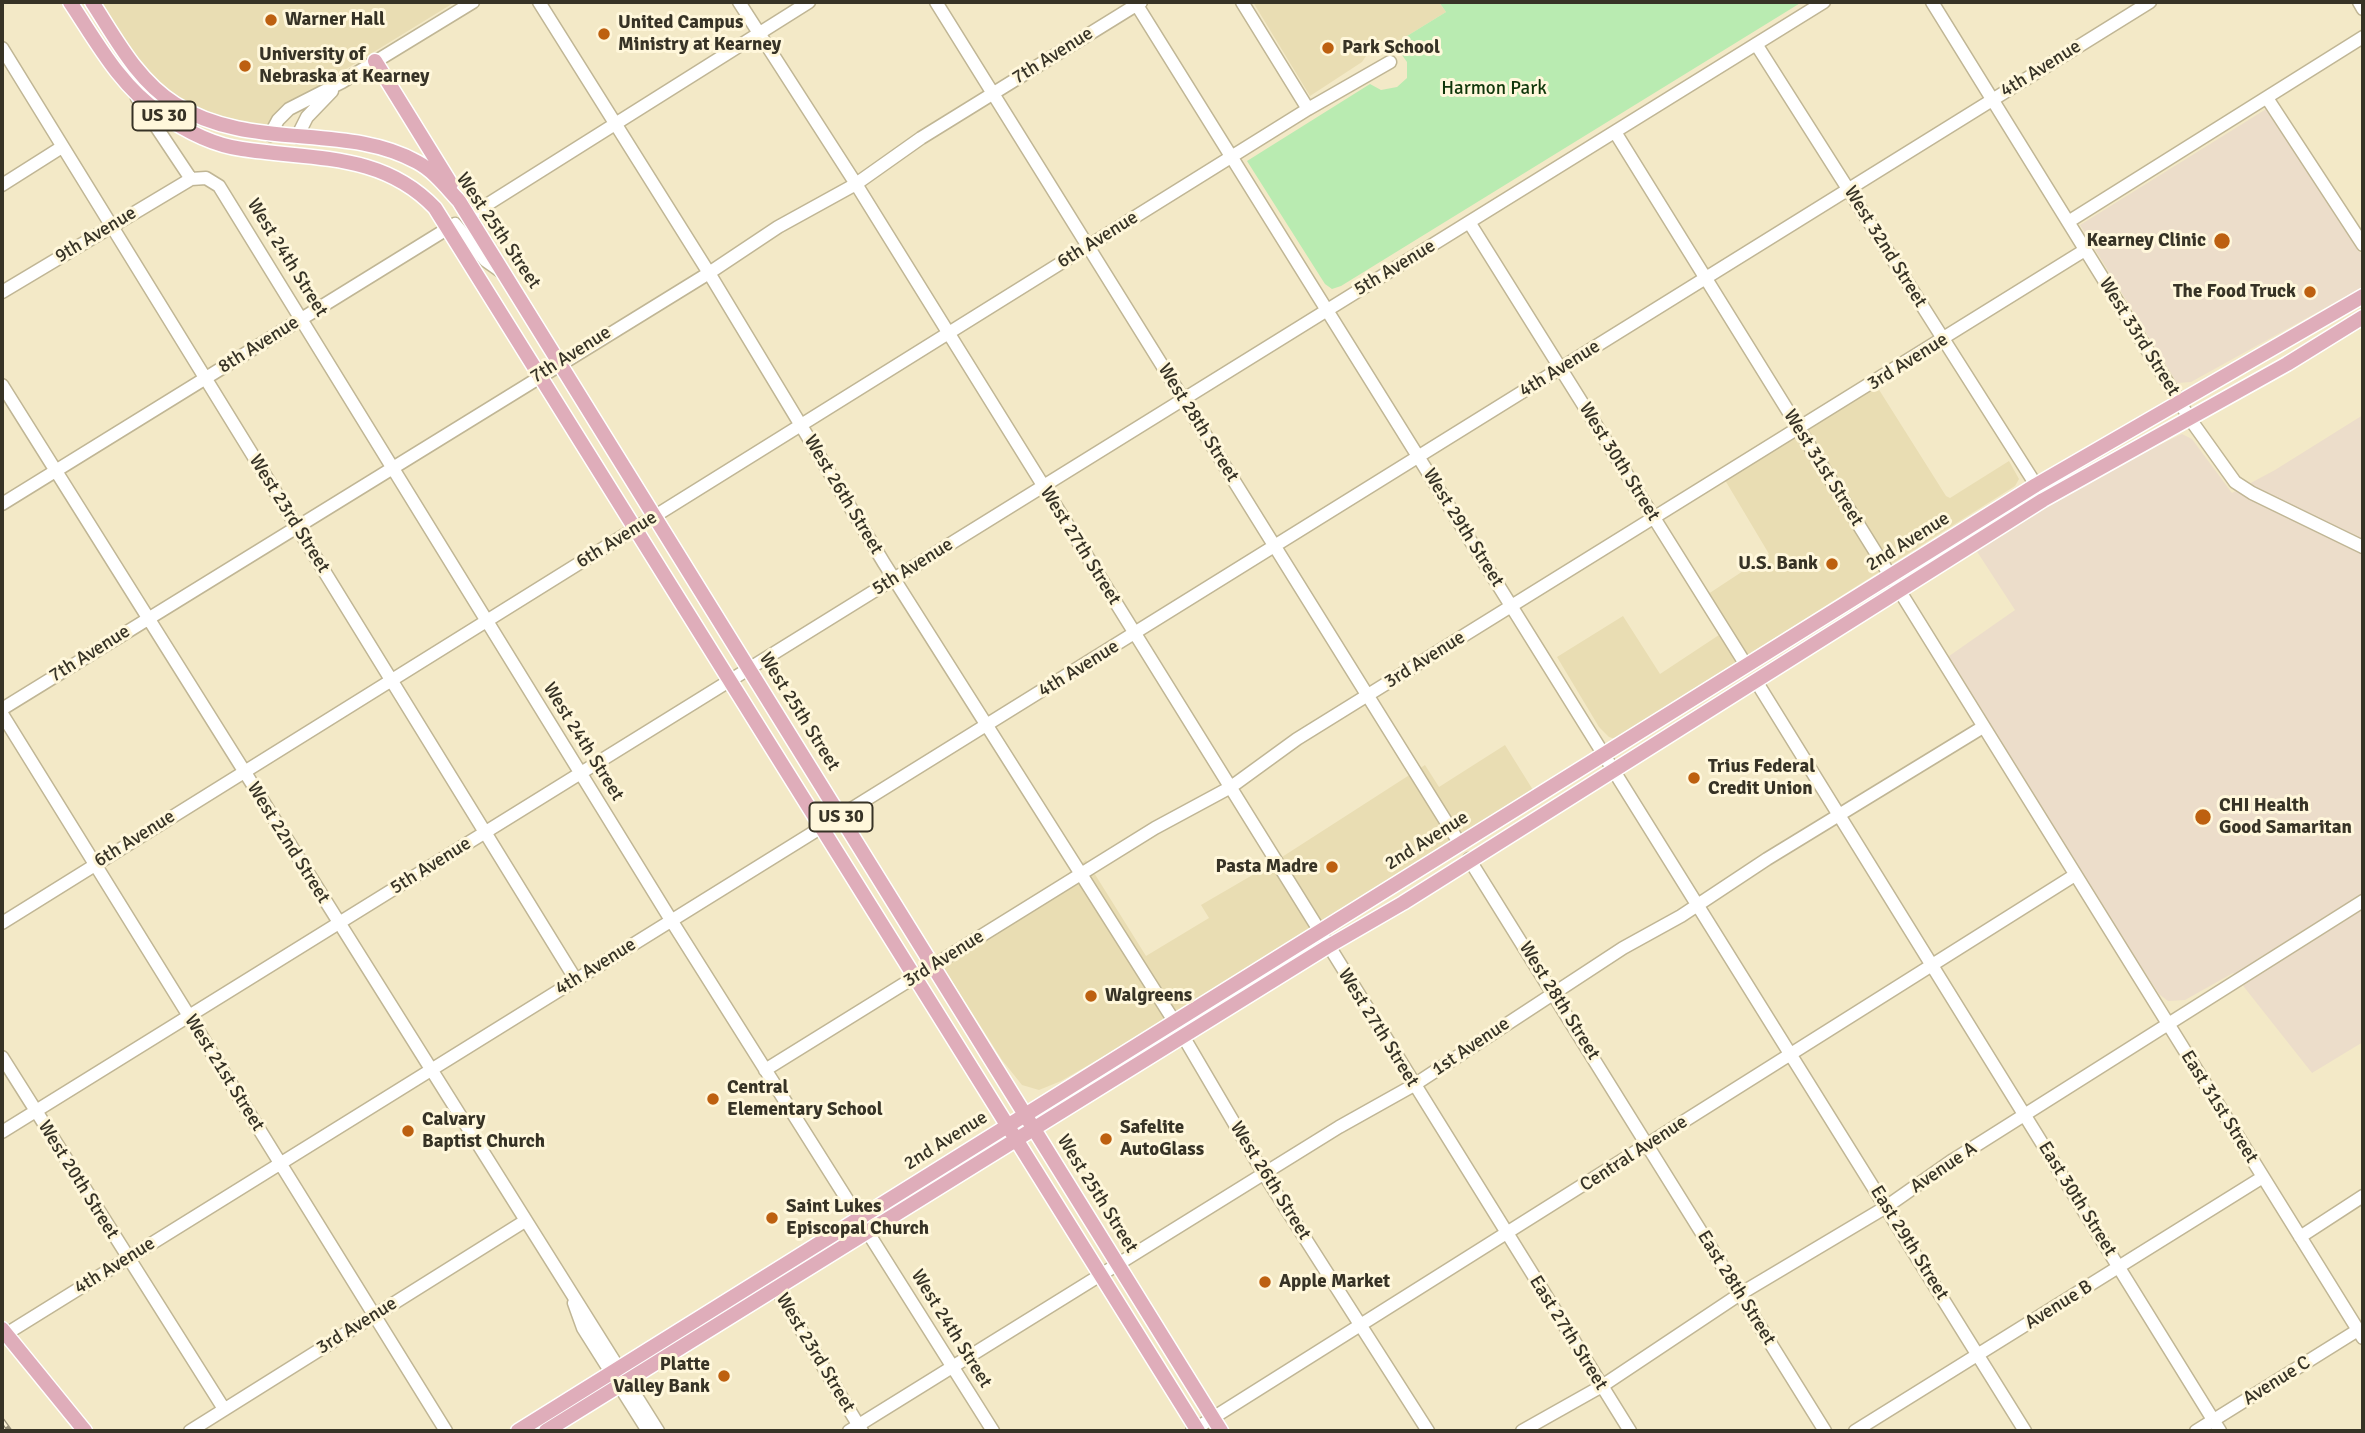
<!DOCTYPE html>
<html>
<head>
<meta charset="utf-8">
<style>
  body { margin:0 }
  #map { position:relative; width:2365px; height:1433px; overflow:hidden; background:#f3e9c7; font-family:Signika,sans-serif }
  canvas { display:block }
  .frame { position:absolute; inset:0; border:4px solid #373326; pointer-events:none }
</style>
</head>
<body>
<div id="map">
<canvas width="2365" height="1433"></canvas>
<div class="frame"></div>
</div>
<script>
const ctx = document.querySelector('canvas').getContext('2d');
ctx.lineJoin = 'round';
function fillPath(path, color) {
  ctx.fillStyle = color;
  ctx.fill(path, 'evenodd');
}
function strokePath(path, color, width, dash) {
  ctx.strokeStyle = color;
  ctx.lineWidth = width;
  ctx.lineCap = dash ? 'butt' : 'round';
  ctx.setLineDash(dash || []);
  ctx.stroke(path);
}
function label(font, color, halo, rows, align = 'center') {
  ctx.font = font + ' Signika,sans-serif';
  ctx.lineWidth = 6;
  ctx.setLineDash([]);
  ctx.textBaseline = 'middle';
  ctx.strokeStyle = halo;
  ctx.fillStyle = color;
  for (const [text, x, y, turn = 0] of rows) {
    ctx.save();
    ctx.translate(x, y);
    ctx.rotate((+turn || 0) * Math.PI / 180);
    ctx.textAlign = isNaN(turn) ? turn : align;
    if (halo) ctx.strokeText(text, 0, 0);
    ctx.fillText(text, 0, 0);
    ctx.restore();
  }
}
const built = new Path2D(`
  M 101,2 L 455,2 L 294,101 L 270,129 L 212,121 L 147,81 Z
  M 1253,2 L 1439,2 L 1446,12 L 1394,44 L 1382,44 L 1368,53 L 1362,62 L 1310,96 Z
  M 1871,377 L 1946,496 L 1950,498 L 2009,461 L 2019,479 L 2015,486 L 1615,739 L 1609,737 L 1599,727 L 1557,657 L 1623,616 L 1660,674 L 1719,635 L 1699,600 L 1769,554 L 1719,470 Z
  M 1505,745 L 1533,790 L 1137,1037 L 1061,1081 L 1039,1090 L 1022,1085 L 1002,1060 L 935,954 L 943,953 L 1061,879 L 1086,860 L 1146,956 L 1209,918 L 1201,905 L 1268,866 L 1425,765 L 1439,787 Z`);
const medical = new Path2D(`
  M 2271,106 L 2363,257 L 2363,287 L 2191,382 L 2177,383 L 2080,225 Z
  M 2363,415 L 2363,1042 L 2312,1073 L 2233,973 L 2185,1000 L 2168,1001 L 2159,994 L 1942,661 L 2015,610 L 1976,550 L 2089,479 L 2182,434 L 2192,439 L 2232,493 L 2275,470 Z`);
const green = new Path2D(`
  M 1439,2 L 1802,2 L 1341,286 L 1332,289 L 1325,284 L 1247,161 L 1370,84 L 1381,90 L 1397,87 L 1407,78 L 1407,62 L 1394,44 L 1446,12 Z`);
const minor = new Path2D(`
  M 539,2 L 709,273 L 884,563 L 1174,1021
  M 739,2 L 856,184 L 1630,1431
  M 936,2 L 1460,844
  M 1135,2 L 2025,1431
  M 1242,2 L 1308,109
  M 1932,2 L 2190,419 L 2235,482 L 2252,493 L 2363,547
  M 2359,2 L 2363,9
  M 1756,44 L 2036,485
  M 2,48 L 576,980
  M 137,98 L 191,179
  M 2267,98 L 2363,245
  M 1615,132 L 2363,1338
  M 270,135 L 278,120 L 289,109 L 342,82 L 473,2
  M 297,137 L 307,117 L 332,91
  M 2,185 L 62,147
  M 469,216 L 809,2
  M 1469,222 L 1746,665
  M 2068,222 L 2363,37
  M 2,292 L 191,179 L 206,178 L 219,186 L 671,920 L 993,1431
  M 2,385 L 658,1431
  M 2,504 L 455,224 L 485,260 L 502,272
  M 1756,681 L 2220,1431
  M 2,709 L 709,273 L 778,227 L 856,184 L 921,138 L 1141,2
  M 2,714 L 446,1431
  M 1469,859 L 1825,1431
  M 2,923 L 1308,109 L 1390,62
  M 1183,1036 L 1264,1174 L 1428,1431
  M 2,1057 L 224,1409
  M 765,1070 L 1155,828 L 1231,787 L 1297,739 L 2085,250
  M 2,1132 L 1824,2
  M 2300,1237 L 2363,1196
  M 768,1275 L 862,1431
  M 574,1303 L 583,1328 L 648,1431
  M 6,1334 L 2150,2
  M 190,1431 L 525,1221
  M 849,1431 L 1339,1127 L 1414,1085 L 1623,948 L 1681,916 L 1767,859 L 1983,727
  M 1192,1431 L 2075,875
  M 1522,1431 L 1602,1386 L 1740,1294 L 1886,1207 L 1953,1160 L 2363,901
  M 1855,1431 L 2263,1177
  M 2196,1431 L 2358,1330`);
const major = new Path2D(`
  M 70,2 C 96,41 120,86 160,113 C 184,130 212,145 242,149 C 313,160 382,152 435,208 L 1198,1431
  M 92,2 C 116,39 137,80 175,104 C 250,152 345,122 417,162 C 434,171 446,187 459,201 L 1221,1431
  M 375,61 L 451,184
  M 2,1329 L 85,1431
  M 518,1431 L 2036,485 L 2363,296
  M 546,1431 L 1327,947 L 1403,903 L 2043,500 L 2287,364 L 2363,317`);
const rail = new Path2D(`
  M 2,1420 L 10,1431`);
const markers = [
  [271,20,7,"#bd6010"],
  [604,34,7,"#bd6010"],
  [1328,48,7,"#bd6010"],
  [245,66,7,"#bd6010"],
  [2222,241,9,"#bd6010"],
  [2310,292,7,"#bd6010"],
  [1832,564,7,"#bd6010"],
  [1694,778,7,"#bd6010"],
  [2203,817,9,"#bd6010"],
  [1332,867,7,"#bd6010"],
  [1091,996,7,"#bd6010"],
  [713,1099,7,"#bd6010"],
  [408,1131,7,"#bd6010"],
  [1106,1139,7,"#bd6010"],
  [772,1218,7,"#bd6010"],
  [1265,1282,7,"#bd6010"],
  [724,1376,7,"#bd6010"]
];
const shields = [
  [164,116,63],
  [841,817,63]
];
const shieldNames = [
  ["US 30",164,116],
  ["US 30",841,817]
];
const poiNames = [
  ["Warner Hall",285,20],
  ["United Campus",618,23],
  ["Ministry at Kearney",618,45],
  ["Park School",1342,48],
  ["University of",259,55],
  ["Nebraska at Kearney",259,77],
  ["Kearney Clinic",2206,241,"right"],
  ["The Food Truck",2296,292,"right"],
  ["U.S. Bank",1818,564,"right"],
  ["Trius Federal",1708,767],
  ["Credit Union",1708,789],
  ["CHI Health",2219,806],
  ["Good Samaritan",2219,828],
  ["Pasta Madre",1318,867,"right"],
  ["Walgreens",1105,996],
  ["Central",727,1088],
  ["Elementary School",727,1110],
  ["Calvary",422,1120],
  ["Baptist Church",422,1142],
  ["Safelite",1120,1128],
  ["AutoGlass",1120,1150],
  ["Saint Lukes",786,1207],
  ["Episcopal Church",786,1229],
  ["Apple Market",1279,1282],
  ["Platte",710,1365,"right"],
  ["Valley Bank",710,1387,"right"]
];
const streetNames = [
  ["7th Avenue",1053,56,-32],
  ["4th Avenue",2041,69,-32],
  ["West 25th Street",498,231,56],
  ["9th Avenue",96,235,-31],
  ["6th Avenue",1098,240,-32],
  ["West 32nd Street",1885,247,58],
  ["West 24th Street",287,258,58],
  ["5th Avenue",1395,268,-31],
  ["West 33rd Street",2139,337,58],
  ["8th Avenue",259,345,-32],
  ["7th Avenue",571,355,-32],
  ["3rd Avenue",1908,362,-32],
  ["4th Avenue",1560,369,-32],
  ["West 28th Street",1198,423,58],
  ["West 30th Street",1619,462,58],
  ["West 31st Street",1823,468,58],
  ["West 26th Street",843,495,59],
  ["West 23rd Street",289,514,58],
  ["West 29th Street",1463,528,58],
  ["6th Avenue",617,540,-32],
  ["2nd Avenue",1908,542,-32],
  ["West 27th Street",1080,546,58],
  ["5th Avenue",913,567,-32],
  ["7th Avenue",90,654,-32],
  ["3rd Avenue",1425,660,-32],
  ["4th Avenue",1079,669,-32],
  ["West 25th Street",799,712,58],
  ["West 24th Street",583,742,58],
  ["6th Avenue",135,839,-32],
  ["2nd Avenue",1427,841,-32],
  ["West 22nd Street",288,843,58],
  ["5th Avenue",431,866,-32],
  ["3rd Avenue",944,959,-32],
  ["4th Avenue",596,967,-32],
  ["West 28th Street",1559,1001,58],
  ["West 27th Street",1378,1028,58],
  ["1st Avenue",1471,1047,-34],
  ["West 21st Street",224,1073,58],
  ["East 31st Street",2219,1107,58],
  ["2nd Avenue",946,1141,-32],
  ["Central Avenue",1634,1154,-33],
  ["Avenue A",1944,1168,-34],
  ["West 20th Street",78,1180,58],
  ["West 26th Street",1270,1181,58],
  ["West 25th Street",1097,1194,58],
  ["East 30th Street",2077,1199,58],
  ["East 29th Street",1909,1243,58],
  ["4th Avenue",115,1266,-32],
  ["East 28th Street",1736,1288,58],
  ["Avenue B",2059,1305,-32],
  ["3rd Avenue",357,1326,-32],
  ["West 24th Street",951,1329,58],
  ["East 27th Street",1568,1333,58],
  ["West 23rd Street",815,1353,59],
  ["Avenue C",2277,1381,-32]
];
const parkNames = [
  ["Harmon Park",1494,89]
];
fillPath(built, '#e9ddb3');
fillPath(medical, '#ecddca');
fillPath(green, '#b9ebb1');
strokePath(minor, '#c0b695', 15);
strokePath(major, '#fff', 17);
strokePath(minor, '#fff', 12);
strokePath(major, '#dfadba', 14);
strokePath(rail, '#978f78', 5);
strokePath(rail, '#fff7db', 2.5, [8]);
for (const [x, y, r, color] of markers) {
  const dot = new Path2D();
  dot.arc(x, y, r, 0, 2 * Math.PI);
  ctx.fillStyle = color;
  ctx.fill(dot);
  strokePath(dot, '#fff7db', 2.5);
}
for (const [x, y, w] of shields) {
  const box = new Path2D();
  box.roundRect(x - w / 2, y - 14.5, w, 29, 5);
  ctx.fillStyle = '#fff7db';
  ctx.fill(box);
  strokePath(box, '#373326', 2);
}
label('bold 18px', '#373326', null, shieldNames);
label('bold 19px', '#373326', '#fff7db', poiNames, 'left');
label('19px', '#373326', '#fff7db', streetNames);
label('19px', '#0f360a', '#fff7db', parkNames);
</script>
</body>
</html>
